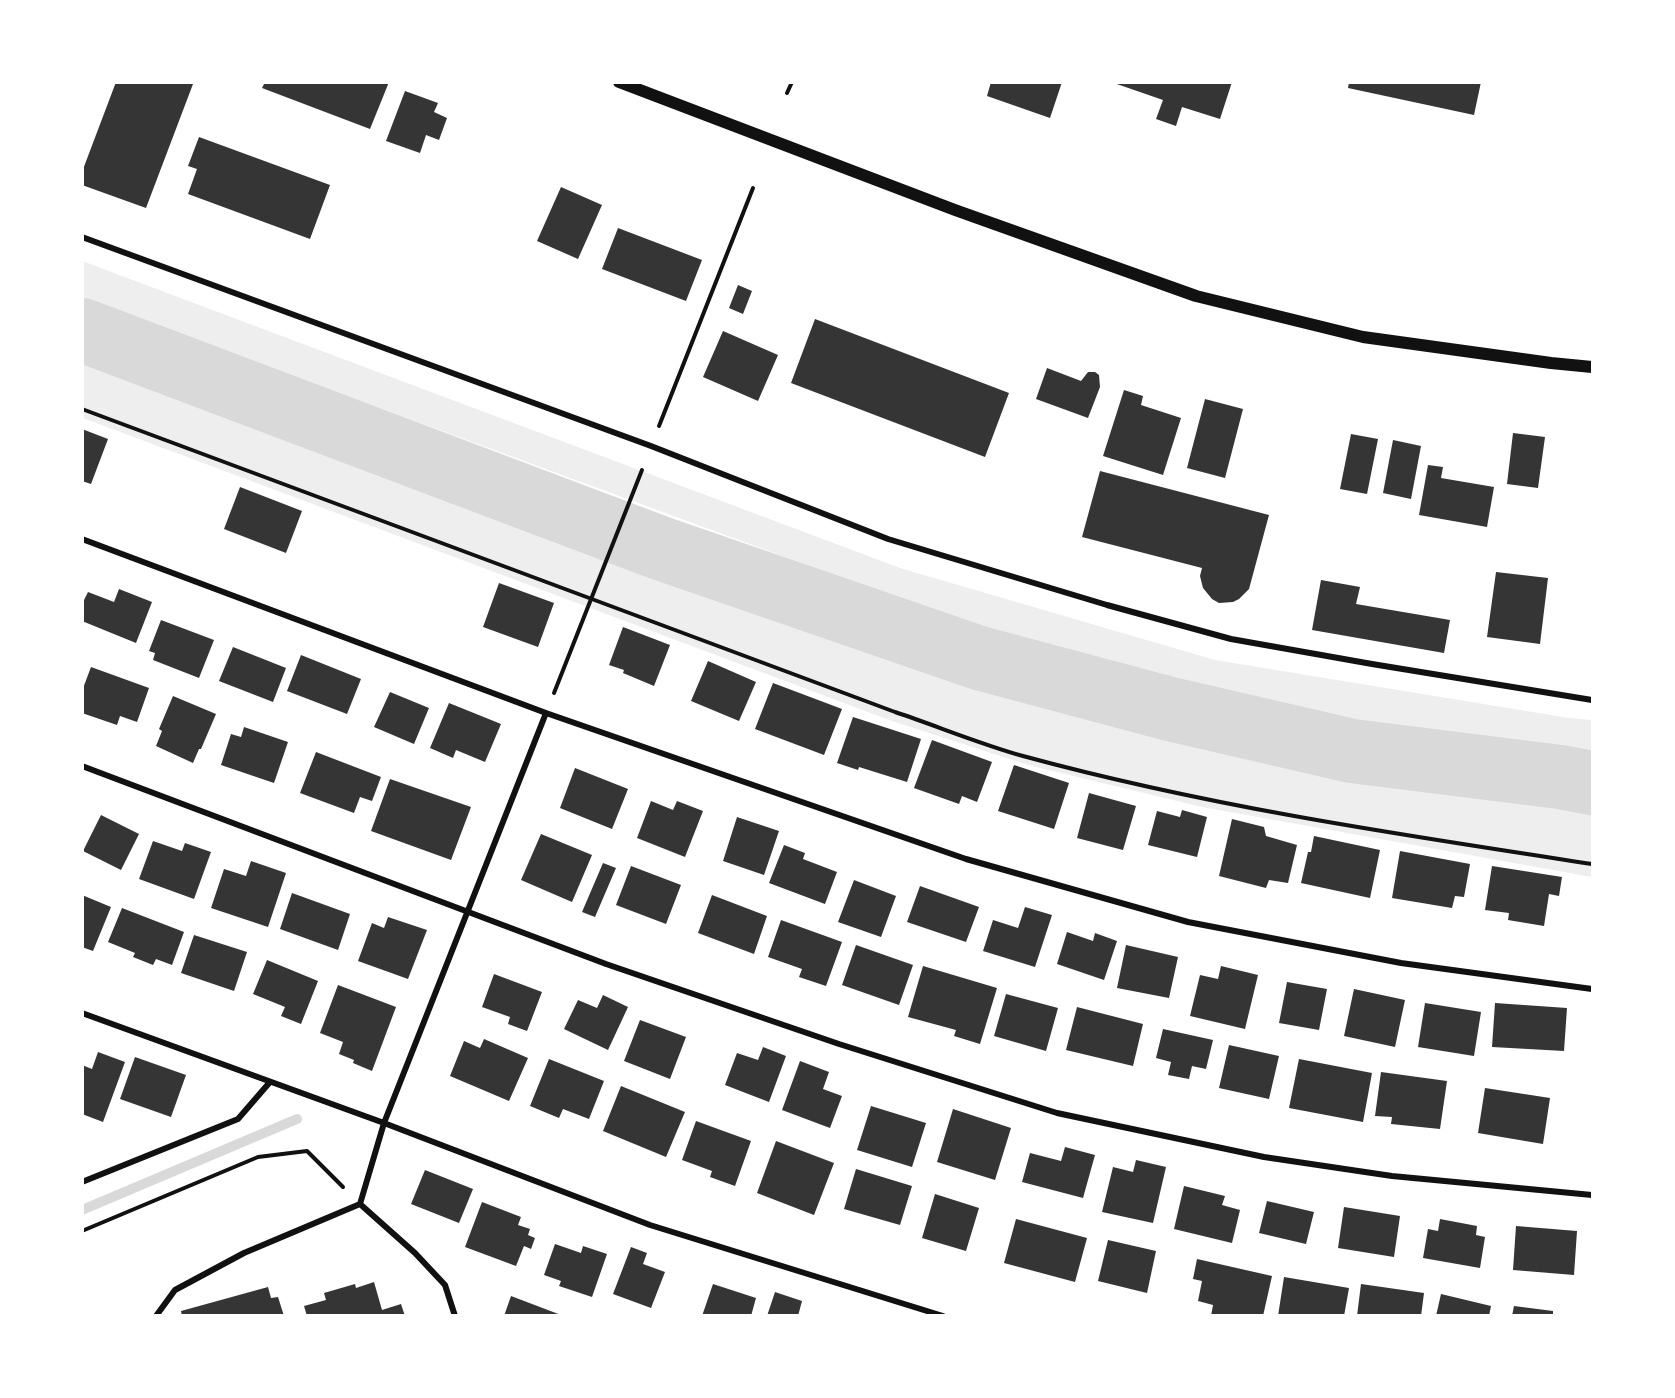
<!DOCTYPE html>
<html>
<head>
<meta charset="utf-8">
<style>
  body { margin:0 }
  #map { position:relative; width:1675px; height:1398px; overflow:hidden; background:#fff; font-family:Bitter,serif }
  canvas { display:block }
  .frame { position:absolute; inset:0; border:84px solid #fff; pointer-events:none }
</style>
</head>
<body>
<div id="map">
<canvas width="1675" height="1398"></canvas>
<div class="frame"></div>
</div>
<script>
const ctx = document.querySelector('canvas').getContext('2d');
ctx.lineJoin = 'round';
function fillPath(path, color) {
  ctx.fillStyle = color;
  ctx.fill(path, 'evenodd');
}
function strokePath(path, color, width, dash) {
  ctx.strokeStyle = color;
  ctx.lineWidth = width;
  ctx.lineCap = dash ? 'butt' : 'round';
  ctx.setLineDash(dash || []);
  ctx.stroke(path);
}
const green = new Path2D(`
  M 82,261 L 900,568 L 1215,660 L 1569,718 L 1592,720 L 1592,760 L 1333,721 L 1060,658 L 83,299 Z
  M 82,350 L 1057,707 L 1337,772 L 1592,810 L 1592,877 L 1202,807 L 1028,765 L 892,721 L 83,418 Z`);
const stream = new Path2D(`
  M 82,1210 L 297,1119`);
const river = new Path2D(`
  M 82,330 L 660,548 L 979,658 L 1170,709 L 1352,751 L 1560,777 L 1592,783`);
const building = new Path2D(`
  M 116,82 L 193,84 L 146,208 L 82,185 L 82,172 Z
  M 265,82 L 389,82 L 370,129 L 262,88 Z
  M 991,82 L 1062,82 L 1050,118 L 987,96 Z
  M 1111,82 L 1232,82 L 1220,119 L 1182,107 L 1176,126 L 1156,119 L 1163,100 Z
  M 1349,82 L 1481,82 L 1474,115 L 1348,88 Z
  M 405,91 L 438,103 L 434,112 L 447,118 L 439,140 L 426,135 L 420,153 L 386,141 Z
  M 199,137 L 330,185 L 310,239 L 188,194 L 197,169 L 188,166 Z
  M 561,187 L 602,205 L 578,259 L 537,241 Z
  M 618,228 L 702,260 L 686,301 L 602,269 Z
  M 738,285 L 752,291 L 743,314 L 729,308 Z
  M 815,319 L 1009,393 L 985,457 L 791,383 Z
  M 723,331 L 778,355 L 758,401 L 703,377 Z
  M 1047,368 L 1081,381 L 1088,372 L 1095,372 L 1099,375 L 1100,387 L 1088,418 L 1036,399 Z
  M 1124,390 L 1143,396 L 1141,405 L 1181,418 L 1163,475 L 1103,456 Z
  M 1205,399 L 1243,409 L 1225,478 L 1187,468 Z
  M 82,429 L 108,439 L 91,484 L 82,481 Z
  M 1513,433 L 1545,437 L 1538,488 L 1507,484 Z
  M 1351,434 L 1378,439 L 1367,494 L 1340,489 Z
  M 1393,440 L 1421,446 L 1411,499 L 1383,493 Z
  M 1428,465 L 1443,467 L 1441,478 L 1494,487 L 1487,527 L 1419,515 Z
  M 1100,471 L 1269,515 L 1249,589 L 1239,599 L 1233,602 L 1219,603 L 1212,599 L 1203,588 L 1200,576 L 1202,568 L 1082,537 Z
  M 240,487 L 302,511 L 286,553 L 224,529 Z
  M 1496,572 L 1548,578 L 1540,644 L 1487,637 Z
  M 1321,580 L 1360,587 L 1356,604 L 1450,620 L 1444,653 L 1312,630 Z
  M 499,583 L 554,603 L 538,647 L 483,627 Z
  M 119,589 L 152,602 L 136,643 L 82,621 L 82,604 L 88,592 L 114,602 Z
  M 161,620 L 214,640 L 199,678 L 153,660 L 155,653 L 149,651 Z
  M 623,627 L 670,645 L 654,686 L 623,673 L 624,670 L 609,665 Z
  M 233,647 L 286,668 L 273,702 L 219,681 Z
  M 301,655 L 361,679 L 347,714 L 287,691 Z
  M 708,661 L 756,682 L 739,721 L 691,701 Z
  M 91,667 L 149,688 L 137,722 L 120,716 L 117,725 L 82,713 L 82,691 Z
  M 773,683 L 842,709 L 824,755 L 755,729 Z
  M 390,692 L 429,708 L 414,744 L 374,727 Z
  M 173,696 L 216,714 L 201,749 L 199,749 L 193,763 L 156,746 L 162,731 L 159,729 Z
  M 449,703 L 501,724 L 485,762 L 456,750 L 453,758 L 430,748 Z
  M 853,717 L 921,739 L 907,782 L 859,767 L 858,770 L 837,763 Z
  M 244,727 L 288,742 L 274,783 L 221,765 L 231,734 L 241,737 Z
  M 932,740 L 992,762 L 977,802 L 962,796 L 959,804 L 914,788 Z
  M 316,752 L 381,777 L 372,801 L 360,797 L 354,813 L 300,793 Z
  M 1014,765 L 1069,783 L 1054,829 L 998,811 Z
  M 575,768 L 628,789 L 612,829 L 560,808 Z
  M 390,779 L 471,807 L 451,860 L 371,831 Z
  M 1089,793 L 1136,806 L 1123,850 L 1077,838 Z
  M 651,801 L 673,810 L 677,801 L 703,811 L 685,857 L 637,838 Z
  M 1182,810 L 1207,817 L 1197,857 L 1148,845 L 1157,811 L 1180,817 Z
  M 101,815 L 139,834 L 121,870 L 83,851 Z
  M 737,817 L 779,831 L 764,875 L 723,861 Z
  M 1232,819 L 1264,827 L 1266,836 L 1297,845 L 1288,883 L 1269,880 L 1266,888 L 1219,876 Z
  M 541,834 L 592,855 L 572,902 L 521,880 Z
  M 1314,836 L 1380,850 L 1370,898 L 1301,883 L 1308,852 L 1311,852 Z
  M 153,841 L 182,851 L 185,843 L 211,852 L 194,899 L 139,879 Z
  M 784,845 L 805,853 L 803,859 L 837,872 L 825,904 L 769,883 Z
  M 1400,851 L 1470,864 L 1464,897 L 1455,896 L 1452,908 L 1392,898 Z
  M 251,861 L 286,873 L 268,927 L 211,908 L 224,869 L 246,876 Z
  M 603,863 L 616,868 L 595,917 L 582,912 Z
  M 631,866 L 681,885 L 666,924 L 616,905 Z
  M 1492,866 L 1562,877 L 1559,896 L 1549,894 L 1544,926 L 1508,920 L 1509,913 L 1485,910 Z
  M 854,880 L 896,896 L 881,937 L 838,922 Z
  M 920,886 L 979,907 L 966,942 L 907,922 Z
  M 292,893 L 350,914 L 338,950 L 280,929 Z
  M 82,895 L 111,907 L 93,951 L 82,947 Z
  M 712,895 L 767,916 L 754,954 L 698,933 Z
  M 1025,907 L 1052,915 L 1035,967 L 983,951 L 993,920 L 1018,928 Z
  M 122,908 L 184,932 L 172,965 L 156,959 L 153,965 L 133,957 L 135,953 L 108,942 Z
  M 388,917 L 427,930 L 408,979 L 358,961 L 372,923 L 384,928 Z
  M 781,920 L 842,942 L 826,986 L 799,977 L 802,969 L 768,957 Z
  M 1067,932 L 1093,941 L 1095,933 L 1117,941 L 1104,980 L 1057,964 Z
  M 194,935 L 247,952 L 234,991 L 181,973 Z
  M 856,945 L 913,965 L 899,1005 L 842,985 Z
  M 1126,945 L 1178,957 L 1169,998 L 1117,988 Z
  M 267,960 L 318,981 L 301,1024 L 281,1016 L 285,1007 L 253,994 Z
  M 923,966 L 997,988 L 980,1044 L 954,1036 L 956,1030 L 908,1017 Z
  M 1221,966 L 1258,975 L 1245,1029 L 1190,1016 L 1200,975 L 1218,979 Z
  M 494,974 L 542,992 L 527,1031 L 508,1024 L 510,1017 L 482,1007 Z
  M 1287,982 L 1327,989 L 1319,1030 L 1279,1023 Z
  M 338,985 L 396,1007 L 372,1071 L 353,1063 L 354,1060 L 339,1054 L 343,1042 L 320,1033 Z
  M 1354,989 L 1405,1000 L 1395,1047 L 1344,1036 Z
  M 1006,994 L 1058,1008 L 1046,1051 L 994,1036 Z
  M 603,995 L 628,1007 L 608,1050 L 564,1029 L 578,1000 L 597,1008 Z
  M 1425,1003 L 1481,1012 L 1474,1056 L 1418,1047 Z
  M 1495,1003 L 1567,1008 L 1564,1051 L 1492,1047 Z
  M 1077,1007 L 1143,1024 L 1133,1066 L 1066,1050 Z
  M 640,1020 L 686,1037 L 670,1079 L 624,1061 Z
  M 1163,1029 L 1213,1040 L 1206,1069 L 1192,1066 L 1189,1079 L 1168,1075 L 1171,1062 L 1156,1058 Z
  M 484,1039 L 528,1058 L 509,1101 L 450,1076 L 464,1041 L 480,1048 Z
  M 1229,1045 L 1279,1056 L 1269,1099 L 1219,1088 Z
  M 763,1047 L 786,1056 L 769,1102 L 725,1085 L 737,1053 L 758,1060 Z
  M 98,1052 L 125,1062 L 103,1122 L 82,1114 L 82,1065 L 92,1069 Z
  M 135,1057 L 186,1075 L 171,1117 L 120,1099 Z
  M 549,1059 L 604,1081 L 589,1119 L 563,1109 L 559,1118 L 530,1106 Z
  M 1299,1059 L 1372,1073 L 1363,1122 L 1289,1108 Z
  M 800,1061 L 829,1072 L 823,1089 L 842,1096 L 830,1128 L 782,1110 Z
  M 1381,1072 L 1447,1081 L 1440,1129 L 1391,1124 L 1392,1117 L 1375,1116 Z
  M 621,1086 L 685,1112 L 666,1157 L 603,1131 Z
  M 1485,1088 L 1550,1098 L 1543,1144 L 1478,1133 Z
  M 871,1106 L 926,1123 L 912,1167 L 857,1150 Z
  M 953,1109 L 1011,1128 L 995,1180 L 937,1162 Z
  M 696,1121 L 751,1141 L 735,1186 L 710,1177 L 712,1171 L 682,1160 Z
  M 776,1141 L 834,1163 L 814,1215 L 757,1193 Z
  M 1065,1147 L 1095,1155 L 1083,1198 L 1022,1182 L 1030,1153 L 1061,1161 Z
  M 1136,1160 L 1166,1167 L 1153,1223 L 1102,1212 L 1113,1167 L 1133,1172 Z
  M 856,1169 L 912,1186 L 900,1225 L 844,1209 Z
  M 425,1170 L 473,1189 L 459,1223 L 411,1204 Z
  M 1184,1186 L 1225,1196 L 1222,1205 L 1240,1210 L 1232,1243 L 1174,1229 Z
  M 935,1194 L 979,1208 L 966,1251 L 922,1238 Z
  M 1267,1201 L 1314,1212 L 1306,1244 L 1259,1233 Z
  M 482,1202 L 521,1217 L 518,1225 L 530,1229 L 528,1235 L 535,1238 L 531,1249 L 524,1246 L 516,1266 L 465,1247 Z
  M 1344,1207 L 1400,1216 L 1394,1257 L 1338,1248 Z
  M 1016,1219 L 1087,1238 L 1075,1282 L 1004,1263 Z
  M 1440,1219 L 1477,1226 L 1476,1235 L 1485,1237 L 1480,1268 L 1423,1258 L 1428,1229 L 1438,1231 Z
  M 1516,1226 L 1577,1231 L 1574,1275 L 1513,1270 Z
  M 1108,1240 L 1156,1251 L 1147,1293 L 1098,1281 Z
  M 555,1244 L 581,1253 L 583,1246 L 607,1254 L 592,1297 L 559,1286 L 561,1281 L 544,1275 Z
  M 631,1247 L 647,1253 L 643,1264 L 665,1272 L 651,1308 L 613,1294 Z
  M 1197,1259 L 1272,1276 L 1263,1316 L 1211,1316 L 1213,1305 L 1198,1301 L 1202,1281 L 1193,1279 Z
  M 1284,1277 L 1349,1288 L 1344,1316 L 1278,1316 Z
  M 374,1282 L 382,1310 L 401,1304 L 405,1316 L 307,1316 L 304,1306 L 326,1300 L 324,1293 L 355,1284 L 356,1288 Z
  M 713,1284 L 756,1298 L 751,1316 L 702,1316 Z
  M 1361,1284 L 1424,1293 L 1421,1316 L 1357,1316 Z
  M 268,1287 L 271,1298 L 278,1297 L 284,1316 L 182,1316 L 181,1311 Z
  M 775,1292 L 802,1301 L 798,1316 L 767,1316 Z
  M 1441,1294 L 1491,1306 L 1489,1316 L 1436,1316 Z
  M 511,1296 L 561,1315 L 561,1316 L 504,1316 Z
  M 1514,1306 L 1553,1311 L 1553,1316 L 1512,1316 Z`);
const path = new Path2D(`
  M 787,93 L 792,82
  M 82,409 L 895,712 C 937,726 980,744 1023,756 C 1210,807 1402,835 1592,864
  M 659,426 L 753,188
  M 554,693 L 642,470
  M 82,1231 L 258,1157 L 307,1151 L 343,1187`);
const minor = new Path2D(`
  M 82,237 L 651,446 L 888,539 L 1107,605 L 1231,639 L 1372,664 L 1592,700
  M 82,539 L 546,713 L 966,859 L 1188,922 L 1401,963 L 1592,989
  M 82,766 L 606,964 L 839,1044 L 1057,1113 L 1264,1157 L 1392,1176 L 1592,1195
  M 82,1013 L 384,1123 L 650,1225 L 943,1316
  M 82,1182 L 238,1119 L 270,1082
  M 360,1204 L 384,1123 L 546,713
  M 360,1204 L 415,1253 L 445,1285 L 455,1316
  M 156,1316 L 175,1290 L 244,1253 L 360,1204`);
const secondary = new Path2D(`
  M 619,82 L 955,210 L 1196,296 L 1363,337 L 1551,363 L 1592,367`);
fillPath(green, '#eee');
strokePath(stream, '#d9d9d9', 10);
strokePath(river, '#d9d9d9', 64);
fillPath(building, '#353535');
strokePath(path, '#111', 4);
strokePath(minor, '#111', 6);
strokePath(secondary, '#111', 12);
</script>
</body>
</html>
